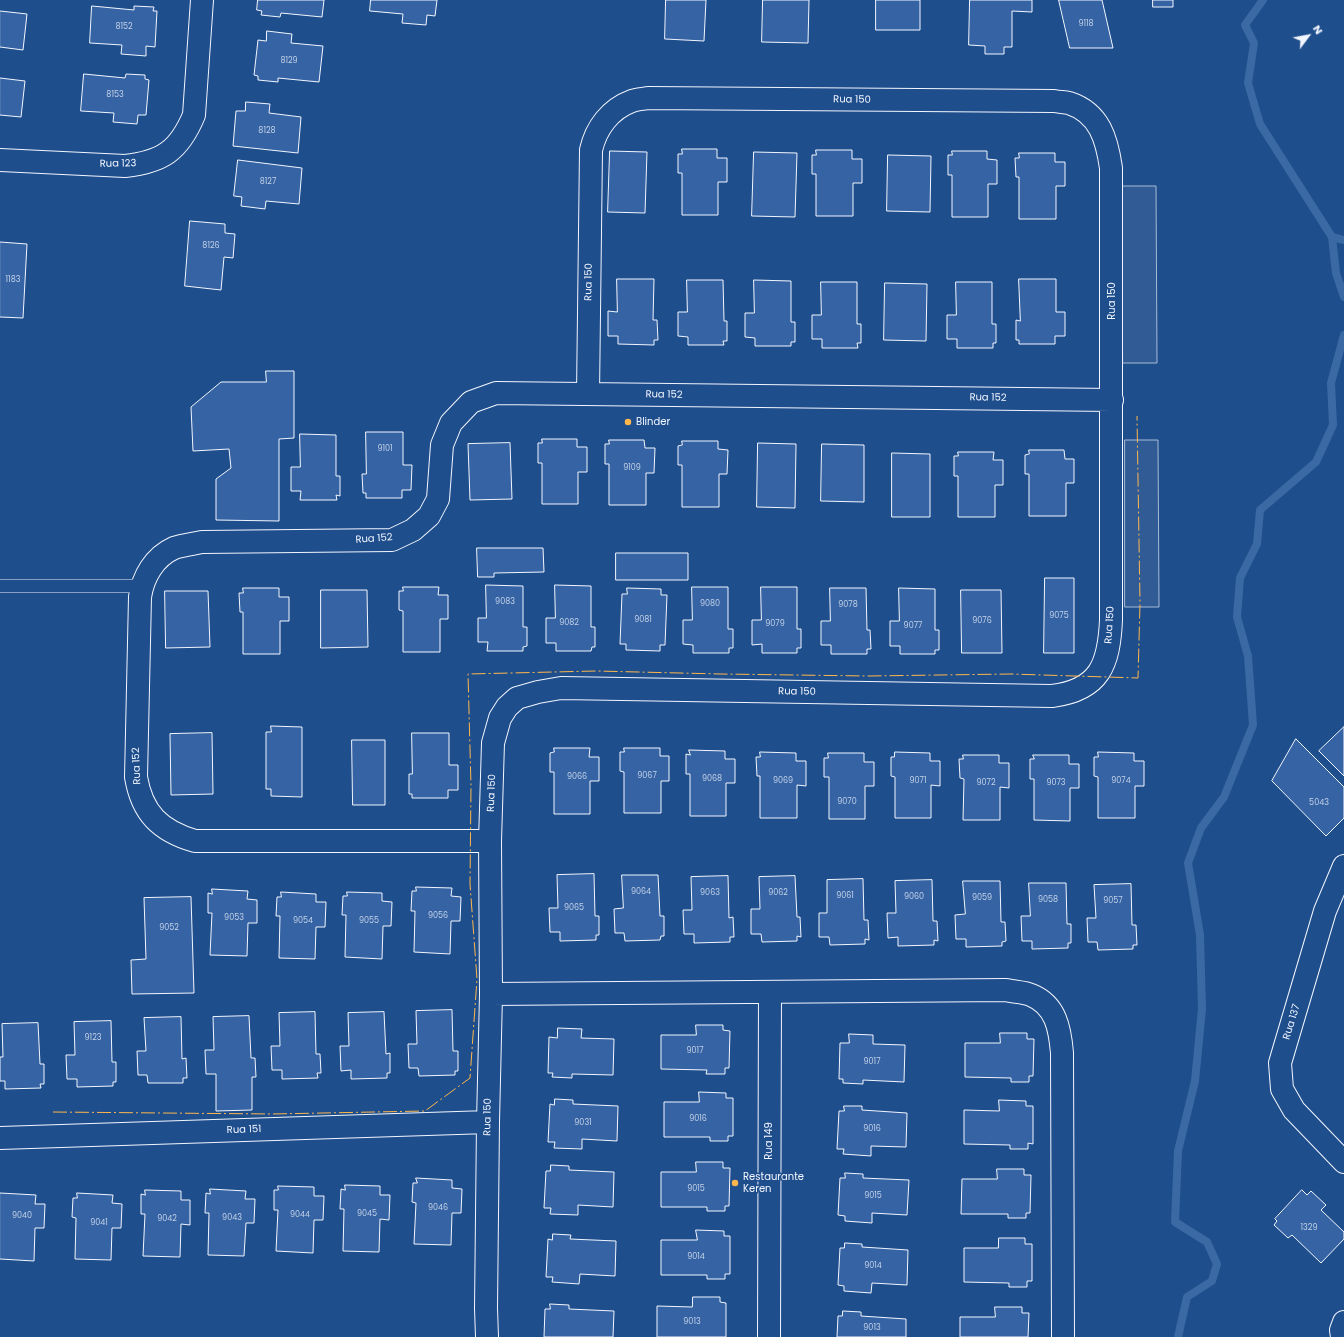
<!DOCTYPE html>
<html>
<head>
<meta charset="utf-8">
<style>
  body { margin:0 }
  #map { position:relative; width:1344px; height:1337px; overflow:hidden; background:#1f4e8c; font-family:Poppins,sans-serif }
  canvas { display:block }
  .north { position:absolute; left:1288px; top:16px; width:40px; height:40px; -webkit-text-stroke:3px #1f4e8c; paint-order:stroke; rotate:58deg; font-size:11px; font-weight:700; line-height:16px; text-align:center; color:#f2f6ff }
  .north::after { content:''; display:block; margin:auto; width:14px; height:18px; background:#f2f6ff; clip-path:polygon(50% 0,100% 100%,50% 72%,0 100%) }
</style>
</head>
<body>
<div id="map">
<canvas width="1344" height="1337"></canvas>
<div class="north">N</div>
</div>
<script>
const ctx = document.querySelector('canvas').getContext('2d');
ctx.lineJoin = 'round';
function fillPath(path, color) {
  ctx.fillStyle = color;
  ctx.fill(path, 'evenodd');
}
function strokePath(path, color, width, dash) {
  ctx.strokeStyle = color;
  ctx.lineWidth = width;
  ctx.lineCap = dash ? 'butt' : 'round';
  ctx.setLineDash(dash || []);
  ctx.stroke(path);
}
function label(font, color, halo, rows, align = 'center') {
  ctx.font = font + ' Poppins,sans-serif';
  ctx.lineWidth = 3;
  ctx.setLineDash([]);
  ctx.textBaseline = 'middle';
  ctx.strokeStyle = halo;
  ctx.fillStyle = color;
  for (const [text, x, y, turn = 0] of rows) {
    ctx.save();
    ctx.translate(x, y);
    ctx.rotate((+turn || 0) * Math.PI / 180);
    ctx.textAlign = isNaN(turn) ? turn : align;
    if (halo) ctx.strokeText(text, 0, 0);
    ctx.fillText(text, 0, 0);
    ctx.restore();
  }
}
const parking = new Path2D(`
  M 1122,186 L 1156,186 L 1157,363 L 1123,363 Z
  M 1125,440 L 1158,440 L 1159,607 L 1125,607 Z`);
const stream = new Path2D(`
  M 1263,0 L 1245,25 L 1254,43 L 1248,83 L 1260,124 L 1332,237 L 1336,273 L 1344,297
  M 1332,237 L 1344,240
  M 1178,1337 L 1187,1297 L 1212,1281 L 1217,1264 L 1207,1242 L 1175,1222 L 1178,1151 L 1195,1081 L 1202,1009 L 1200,935 L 1188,863 L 1201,828 L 1224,797 L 1253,725 L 1248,656 L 1237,617 L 1240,578 L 1257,544 L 1260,510 L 1316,462 L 1333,425 L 1331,383 L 1344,335`);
const building = new Path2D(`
  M 258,0 L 324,0 L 322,17 L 281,13 L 280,17 L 261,15 L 262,11 L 257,10 Z
  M 371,0 L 437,0 L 435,16 L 427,15 L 426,25 L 402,23 L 403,14 L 370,11 Z
  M 666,0 L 706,0 L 704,41 L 665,39 Z
  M 763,0 L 809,0 L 808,43 L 762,42 Z
  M 876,0 L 920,0 L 920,30 L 876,30 Z
  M 970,0 L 1032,0 L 1032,12 L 1012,11 L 1012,47 L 1004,47 L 1004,54 L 985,54 L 985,46 L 969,45 Z
  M 1059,0 L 1102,0 L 1113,48 L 1070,48 Z
  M 1153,0 L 1173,0 L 1173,7 L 1153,7 Z
  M 92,6 L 134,10 L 134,6 L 154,7 L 153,11 L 157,11 L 155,47 L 146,46 L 146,56 L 121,54 L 122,45 L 90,43 Z
  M 0,11 L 27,14 L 23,50 L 0,47 Z
  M 267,31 L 292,34 L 291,43 L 323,46 L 319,82 L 278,78 L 278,82 L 258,80 L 258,76 L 254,75 L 258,40 L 266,41 Z
  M 84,74 L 125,78 L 126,74 L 145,75 L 145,79 L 149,80 L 146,115 L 138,115 L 137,124 L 113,122 L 114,113 L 81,111 Z
  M 0,78 L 25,81 L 21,117 L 0,115 Z
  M 246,102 L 270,104 L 269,113 L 301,117 L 298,153 L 233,146 L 236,111 L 245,111 Z
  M 682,149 L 717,149 L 717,158 L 727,158 L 727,182 L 718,182 L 718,215 L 682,215 L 682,173 L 678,173 L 678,154 L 682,154 Z
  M 816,150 L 852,150 L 852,159 L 862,159 L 862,183 L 853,183 L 853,216 L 816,216 L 816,174 L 812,174 L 812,155 L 816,155 Z
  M 610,151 L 647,152 L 645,213 L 608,212 Z
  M 952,151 L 987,151 L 987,159 L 997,160 L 997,184 L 988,184 L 988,217 L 952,217 L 952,175 L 948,175 L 948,155 L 952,155 Z
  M 754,152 L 797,153 L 795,217 L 752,216 Z
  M 1019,153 L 1055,153 L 1055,162 L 1065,162 L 1065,186 L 1056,186 L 1056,219 L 1019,219 L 1019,177 L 1016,177 L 1015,158 L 1019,158 Z
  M 888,155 L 931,156 L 930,212 L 887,211 Z
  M 238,160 L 302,168 L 299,204 L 266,201 L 265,209 L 241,206 L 242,197 L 234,196 Z
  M 190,221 L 225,224 L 225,233 L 235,234 L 233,258 L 224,257 L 221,290 L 185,286 Z
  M 0,242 L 27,244 L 23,318 L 0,317 Z
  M 617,279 L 654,279 L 653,320 L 657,320 L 658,340 L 654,340 L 654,345 L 618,344 L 618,336 L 608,336 L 608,311 L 617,312 Z
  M 1019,279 L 1056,279 L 1056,312 L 1065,312 L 1065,336 L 1055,336 L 1055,344 L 1019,344 L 1019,340 L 1016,340 L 1016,320 L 1020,321 Z
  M 687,280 L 723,280 L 724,321 L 727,321 L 727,341 L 723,341 L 724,345 L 688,345 L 688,337 L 678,336 L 678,312 L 687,312 Z
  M 754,280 L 791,281 L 791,322 L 795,322 L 795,342 L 791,342 L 791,346 L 755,346 L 755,338 L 745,337 L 745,313 L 754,313 Z
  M 821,282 L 857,282 L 857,324 L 861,324 L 861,343 L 857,343 L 858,348 L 822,348 L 822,339 L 812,339 L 812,315 L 821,315 Z
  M 956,282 L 992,282 L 992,324 L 996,324 L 996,343 L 993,343 L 993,348 L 957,348 L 957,339 L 947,339 L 947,315 L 956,315 Z
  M 885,283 L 927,284 L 926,341 L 884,340 Z
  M 266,371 L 294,371 L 294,438 L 279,439 L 279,521 L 216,520 L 216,479 L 231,468 L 229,449 L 193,451 L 191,407 L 221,382 L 266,382 Z
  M 366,432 L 403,432 L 403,465 L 412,465 L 411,490 L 402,490 L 402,498 L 366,498 L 366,493 L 363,493 L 362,474 L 366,474 Z
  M 300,434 L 336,435 L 336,476 L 340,476 L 340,496 L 336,495 L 337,500 L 300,500 L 301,491 L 291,491 L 291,467 L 300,467 Z
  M 542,439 L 577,439 L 577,447 L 587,447 L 587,472 L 578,472 L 578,504 L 542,504 L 542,463 L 538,463 L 538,443 L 542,443 Z
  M 609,440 L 644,440 L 645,448 L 655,448 L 654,473 L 646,473 L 646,505 L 609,505 L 609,464 L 605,464 L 605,444 L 609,444 Z
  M 682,441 L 718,441 L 718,449 L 728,450 L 727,474 L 719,474 L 719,507 L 682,507 L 682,465 L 678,465 L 678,446 L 682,445 Z
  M 510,443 L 512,499 L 470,500 L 468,444 Z
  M 758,443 L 796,444 L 795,508 L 757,507 Z
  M 822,444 L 864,445 L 864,502 L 821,501 Z
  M 1029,450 L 1064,450 L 1065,459 L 1074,459 L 1074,483 L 1066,483 L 1066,516 L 1029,516 L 1029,474 L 1025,474 L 1025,455 L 1029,454 Z
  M 958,452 L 994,452 L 993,460 L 1003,460 L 1003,485 L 995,485 L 995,517 L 958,517 L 958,476 L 954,476 L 954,456 L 958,456 Z
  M 892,453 L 930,454 L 930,517 L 892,517 Z
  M 477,548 L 543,548 L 544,572 L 494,573 L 494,577 L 478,577 Z
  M 616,553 L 688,553 L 688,580 L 616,580 Z
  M 1045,578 L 1074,578 L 1074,653 L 1044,653 Z
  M 486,585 L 523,586 L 523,627 L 527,627 L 527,646 L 523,647 L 523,651 L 487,651 L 488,642 L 478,642 L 478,618 L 486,618 Z
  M 555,585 L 591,586 L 591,627 L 595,627 L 595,647 L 592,647 L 591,651 L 556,651 L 556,643 L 546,643 L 546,618 L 555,618 Z
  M 403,587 L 439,587 L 438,595 L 448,595 L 448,619 L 440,619 L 440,652 L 403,652 L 403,611 L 399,610 L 399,591 L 403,591 Z
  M 692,587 L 728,587 L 728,629 L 733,629 L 733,648 L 729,648 L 729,653 L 693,653 L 693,645 L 683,644 L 683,620 L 692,620 Z
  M 761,587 L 797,587 L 797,629 L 801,629 L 801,648 L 797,648 L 797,653 L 762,653 L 762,644 L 752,645 L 752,620 L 761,620 Z
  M 243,588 L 279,588 L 279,597 L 289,597 L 289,621 L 280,621 L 280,654 L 243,654 L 243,612 L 240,612 L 239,593 L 243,593 Z
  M 627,588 L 661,589 L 661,595 L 667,595 L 665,645 L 660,645 L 660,651 L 626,650 L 626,644 L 620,644 L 622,594 L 627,594 Z
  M 830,588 L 866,588 L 867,630 L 870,630 L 871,649 L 867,649 L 867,654 L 831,654 L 831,645 L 821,645 L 821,621 L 830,621 Z
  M 899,588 L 935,589 L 935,630 L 939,630 L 939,650 L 935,650 L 935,654 L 900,654 L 900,646 L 890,646 L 890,621 L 899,621 Z
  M 321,590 L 367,590 L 368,647 L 321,648 Z
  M 961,590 L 1001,590 L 1002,653 L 962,653 Z
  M 165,591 L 208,591 L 210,647 L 166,648 Z
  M 271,726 L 302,727 L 302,797 L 271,796 L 271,789 L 266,789 L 266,732 L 271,732 Z
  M 1344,727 L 1344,776 L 1319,751 Z
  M 212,733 L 213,794 L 171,795 L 170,734 Z
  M 412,733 L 449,733 L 449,765 L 458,765 L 458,790 L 448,790 L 448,798 L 412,798 L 412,794 L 409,794 L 409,774 L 412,774 Z
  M 1296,739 L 1344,787 L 1344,818 L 1326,836 L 1272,781 Z
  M 352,740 L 385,740 L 385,805 L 353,805 Z
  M 554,748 L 590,748 L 589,757 L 599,757 L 599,781 L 590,781 L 590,814 L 554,814 L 554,772 L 550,772 L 550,753 L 554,752 Z
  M 624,748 L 660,748 L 660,756 L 669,756 L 669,781 L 661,781 L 661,813 L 624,813 L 624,772 L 620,771 L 620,752 L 624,752 Z
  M 689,750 L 725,751 L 725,759 L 735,759 L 735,783 L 726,783 L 726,816 L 690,816 L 690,774 L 686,774 L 686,754 L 690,755 Z
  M 760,752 L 796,753 L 796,761 L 806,761 L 806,786 L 797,785 L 797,818 L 760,818 L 760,776 L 757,776 L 756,757 L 760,757 Z
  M 895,752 L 930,753 L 930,761 L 940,761 L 940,786 L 931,785 L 931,818 L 895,818 L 895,777 L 891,776 L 891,757 L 894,757 Z
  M 1098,752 L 1134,753 L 1134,761 L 1144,761 L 1144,786 L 1135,786 L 1135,818 L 1098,818 L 1098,777 L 1094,776 L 1094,757 L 1098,757 Z
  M 828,753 L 864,753 L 864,762 L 874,762 L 874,786 L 865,786 L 865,819 L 829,819 L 829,777 L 824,777 L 824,758 L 828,758 Z
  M 963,755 L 999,755 L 999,763 L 1009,763 L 1009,788 L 1000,787 L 1000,820 L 963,820 L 964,779 L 960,778 L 959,759 L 963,759 Z
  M 1033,755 L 1069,755 L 1069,764 L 1079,764 L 1079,788 L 1070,788 L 1070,821 L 1034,820 L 1034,779 L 1030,779 L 1030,759 L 1034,759 Z
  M 594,874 L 595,916 L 599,916 L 599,935 L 596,935 L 596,940 L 560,941 L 560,932 L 550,932 L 549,908 L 558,908 L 557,875 Z
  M 622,875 L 658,875 L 660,916 L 664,916 L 664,936 L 661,936 L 660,940 L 625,941 L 624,933 L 615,933 L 614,909 L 623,908 Z
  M 728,876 L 729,918 L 733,917 L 734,937 L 730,937 L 730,942 L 694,943 L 694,934 L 684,934 L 683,910 L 692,910 L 691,877 Z
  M 795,876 L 797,917 L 800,917 L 801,937 L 797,936 L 797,941 L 762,942 L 761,934 L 751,934 L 751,909 L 760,909 L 759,877 Z
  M 863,879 L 864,920 L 868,920 L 869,940 L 865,939 L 865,944 L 830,945 L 829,937 L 819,937 L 819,913 L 827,913 L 827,880 Z
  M 932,880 L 933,921 L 937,921 L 938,941 L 934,940 L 934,945 L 898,946 L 898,937 L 888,938 L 887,913 L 896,913 L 895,881 Z
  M 963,881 L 1000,881 L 1001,922 L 1005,922 L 1006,941 L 1002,942 L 1002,946 L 966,947 L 966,939 L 956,939 L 955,915 L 965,914 Z
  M 1029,883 L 1066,883 L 1067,924 L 1071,924 L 1071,943 L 1068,943 L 1068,948 L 1032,949 L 1032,941 L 1022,941 L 1021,916 L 1030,916 Z
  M 1131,884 L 1132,925 L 1136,925 L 1137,945 L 1133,945 L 1133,949 L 1098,950 L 1097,942 L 1088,942 L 1087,918 L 1096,918 L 1094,885 Z
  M 416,887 L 452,888 L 451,896 L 461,897 L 460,921 L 451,921 L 450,954 L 414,952 L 415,911 L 411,911 L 412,891 L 416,891 Z
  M 212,889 L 248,891 L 247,899 L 257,900 L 257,923 L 248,923 L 247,956 L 210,955 L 212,913 L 208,913 L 208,893 L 212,894 Z
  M 281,892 L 316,894 L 316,902 L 326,902 L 325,927 L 316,927 L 315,959 L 279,958 L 280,916 L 276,916 L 277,897 L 281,897 Z
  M 347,892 L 382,893 L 382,901 L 392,902 L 391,926 L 383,926 L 382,959 L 345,957 L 346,915 L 342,915 L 343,896 L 347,896 Z
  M 191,897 L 194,993 L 132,994 L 131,960 L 146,959 L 144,898 Z
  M 452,1010 L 453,1051 L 458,1051 L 458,1071 L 455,1071 L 455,1075 L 419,1076 L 418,1068 L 409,1068 L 408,1044 L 417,1044 L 416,1011 Z
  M 315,1012 L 316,1054 L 320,1054 L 321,1073 L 317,1073 L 318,1078 L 282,1079 L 282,1070 L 272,1070 L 271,1046 L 280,1046 L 279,1013 Z
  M 384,1012 L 386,1054 L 390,1053 L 390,1073 L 387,1073 L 387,1078 L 351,1079 L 351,1070 L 341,1071 L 340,1046 L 349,1046 L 348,1013 Z
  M 249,1016 L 251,1058 L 255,1058 L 256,1077 L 252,1077 L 252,1110 L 216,1111 L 216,1074 L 206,1074 L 205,1050 L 214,1050 L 213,1017 Z
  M 181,1017 L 182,1059 L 186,1058 L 187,1078 L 183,1078 L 183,1083 L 148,1083 L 147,1075 L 138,1075 L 137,1051 L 146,1051 L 144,1018 Z
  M 111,1021 L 112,1062 L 116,1062 L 116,1082 L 113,1082 L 113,1086 L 77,1087 L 77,1079 L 67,1079 L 66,1055 L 75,1055 L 74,1022 Z
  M 38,1023 L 40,1064 L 44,1064 L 44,1084 L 40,1084 L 41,1088 L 5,1089 L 5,1081 L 0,1081 L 0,1057 L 3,1057 L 2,1024 Z
  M 696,1025 L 723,1025 L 723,1030 L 730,1031 L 729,1068 L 725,1068 L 725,1074 L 706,1074 L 707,1070 L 661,1069 L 661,1035 L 696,1035 Z
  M 558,1028 L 582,1029 L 581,1038 L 614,1039 L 613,1075 L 572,1074 L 572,1078 L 552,1077 L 553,1073 L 548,1073 L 549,1037 L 557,1038 Z
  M 1000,1033 L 1027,1033 L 1027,1039 L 1034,1039 L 1033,1076 L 1029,1076 L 1029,1082 L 1011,1082 L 1011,1078 L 965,1077 L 965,1043 L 1000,1043 Z
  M 849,1034 L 873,1035 L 873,1044 L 905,1045 L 904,1082 L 863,1080 L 863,1084 L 843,1083 L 843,1079 L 839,1079 L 840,1043 L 849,1043 Z
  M 699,1092 L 726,1093 L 726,1098 L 733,1098 L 733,1136 L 728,1136 L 728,1141 L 710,1141 L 710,1137 L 664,1137 L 664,1102 L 699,1102 Z
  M 555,1099 L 573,1100 L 573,1104 L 618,1106 L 617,1141 L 582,1139 L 582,1149 L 554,1148 L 555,1142 L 548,1142 L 550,1104 L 554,1105 Z
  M 999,1100 L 1026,1101 L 1026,1106 L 1033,1106 L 1033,1144 L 1028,1143 L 1028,1149 L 1010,1149 L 1010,1145 L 964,1144 L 964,1110 L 999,1111 Z
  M 844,1106 L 862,1106 L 862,1110 L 907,1113 L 906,1147 L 871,1146 L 871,1156 L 843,1154 L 844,1149 L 837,1149 L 839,1111 L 844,1111 Z
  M 696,1162 L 723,1162 L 723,1168 L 730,1168 L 729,1206 L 725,1206 L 725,1211 L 707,1211 L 707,1207 L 661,1207 L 661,1172 L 696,1172 Z
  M 551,1165 L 569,1166 L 569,1170 L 614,1172 L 613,1207 L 578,1205 L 578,1215 L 550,1214 L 551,1208 L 544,1208 L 546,1171 L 550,1171 Z
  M 997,1169 L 1024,1169 L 1024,1175 L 1031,1175 L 1030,1213 L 1026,1213 L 1026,1218 L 1008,1218 L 1008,1214 L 961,1214 L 962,1179 L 997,1179 Z
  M 845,1173 L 863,1174 L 863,1178 L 909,1180 L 907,1215 L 872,1213 L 872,1223 L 845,1221 L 845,1216 L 838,1215 L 840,1178 L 845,1178 Z
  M 416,1178 L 452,1180 L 452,1188 L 462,1189 L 461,1213 L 452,1213 L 451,1245 L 414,1244 L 416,1203 L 412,1202 L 413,1183 L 417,1183 Z
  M 345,1185 L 380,1186 L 380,1195 L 390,1195 L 389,1220 L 380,1219 L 379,1252 L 343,1251 L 344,1209 L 340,1209 L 341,1189 L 345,1190 Z
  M 278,1186 L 314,1187 L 314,1196 L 324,1196 L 323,1220 L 314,1220 L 313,1253 L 276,1251 L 278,1210 L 274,1210 L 274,1190 L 278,1190 Z
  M 210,1189 L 246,1191 L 245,1199 L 255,1199 L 254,1223 L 246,1223 L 244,1256 L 208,1255 L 209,1213 L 205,1213 L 206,1193 L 210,1194 Z
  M 145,1190 L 181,1191 L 181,1200 L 190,1200 L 190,1225 L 181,1224 L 180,1257 L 143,1256 L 145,1214 L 141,1214 L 141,1194 L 145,1195 Z
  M 1302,1190 L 1307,1195 L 1311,1191 L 1326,1205 L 1321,1210 L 1344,1232 L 1344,1239 L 1321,1263 L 1292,1235 L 1288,1238 L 1274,1225 L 1277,1221 L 1275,1219 Z
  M 0,1193 L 36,1195 L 35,1204 L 45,1204 L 44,1228 L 35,1228 L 34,1261 L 0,1259 Z
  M 77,1193 L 113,1195 L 112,1203 L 122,1204 L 121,1228 L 112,1228 L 111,1260 L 75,1259 L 76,1218 L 72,1217 L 73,1198 L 77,1198 Z
  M 696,1230 L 724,1231 L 724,1236 L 730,1236 L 730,1274 L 725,1274 L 725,1279 L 707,1279 L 707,1275 L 661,1275 L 661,1240 L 697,1240 Z
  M 553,1234 L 571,1235 L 570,1239 L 616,1241 L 615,1276 L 580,1274 L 579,1284 L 552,1282 L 553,1277 L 546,1277 L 548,1239 L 552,1240 Z
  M 999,1238 L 1025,1238 L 1025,1244 L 1032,1244 L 1032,1281 L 1027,1281 L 1027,1287 L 1009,1287 L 1009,1283 L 964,1282 L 964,1248 L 998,1248 Z
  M 845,1243 L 862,1244 L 862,1247 L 908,1250 L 907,1285 L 872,1283 L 871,1293 L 844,1291 L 844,1286 L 838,1285 L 840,1248 L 844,1248 Z
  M 693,1297 L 720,1297 L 720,1302 L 726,1303 L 726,1337 L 657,1337 L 657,1306 L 692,1307 Z
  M 550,1304 L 569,1305 L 569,1309 L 614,1311 L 613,1337 L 544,1337 L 545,1309 L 550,1309 Z
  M 995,1307 L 1022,1307 L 1022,1313 L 1029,1313 L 1028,1337 L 960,1337 L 960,1317 L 995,1317 Z
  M 843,1311 L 861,1312 L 861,1316 L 906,1319 L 906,1337 L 837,1337 L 838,1316 L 842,1316 Z`);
const service = new Path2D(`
  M 0,586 L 142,586`);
const minor = new Path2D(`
  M 0,160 L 125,166 C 162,162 179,151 194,115 L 202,0
  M 490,841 L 195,841 C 160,831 142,813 136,777 L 140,597 C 143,577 154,557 174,548 C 183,545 193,544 202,542 L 392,540 L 413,530 L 429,516 L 438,499 L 442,445 L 451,423 L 471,402 L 496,393 L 1112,400
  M 1344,866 L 1325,911 L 1280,1063 L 1282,1089 L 1294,1110 L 1344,1162
  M 491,994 L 1006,990 C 1014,992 1024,992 1031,995 C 1056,1005 1060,1029 1062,1053 L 1063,1337
  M 0,1138 L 488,1122
  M 487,1337 L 486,1308 L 488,1122 L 491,994 L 490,841 L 493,743 L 500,718 L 507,707 L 517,698 L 538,692 L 561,688 L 1052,696 C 1100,690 1109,664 1111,620 L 1111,168 C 1107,140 1100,113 1069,103 C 1064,102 1059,102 1054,101 L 648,98 C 643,99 637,99 632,101 C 610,109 596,128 591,150 L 588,394
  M 769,1337 L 770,992
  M 1342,1337 L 1341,1330 L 1344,1322`);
const power = new Path2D(`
  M 53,1112 L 272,1114 L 425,1111 L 470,1078 L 477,979 L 470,884 L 471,786 L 468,674 L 596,671 L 721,674 L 868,676 L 1011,674 L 1138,678 L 1140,603 L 1137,416`);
const markers = [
  [628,422,4,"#ffb74d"],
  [735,1183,4,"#ffb74d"]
];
const numberNames = [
  ["9118",1086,24],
  ["8152",124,27],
  ["8129",289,61],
  ["8153",115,95],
  ["8128",267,131],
  ["8127",268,182],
  ["8126",211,246],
  ["1183",13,280],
  ["9101",385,449],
  ["9109",632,468],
  ["9083",505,602],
  ["9080",710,604],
  ["9078",848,605],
  ["9075",1059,616],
  ["9081",643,620],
  ["9076",982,621],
  ["9082",569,623],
  ["9079",775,624],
  ["9077",913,626],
  ["9067",647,776],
  ["9066",577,777],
  ["9068",712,779],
  ["9069",783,781],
  ["9071",918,781],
  ["9074",1121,781],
  ["9072",986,783],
  ["9073",1056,783],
  ["9070",847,802],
  ["5043",1319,803],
  ["9064",641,892],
  ["9063",710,893],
  ["9062",778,893],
  ["9061",845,896],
  ["9060",914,897],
  ["9059",982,898],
  ["9058",1048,900],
  ["9057",1113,901],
  ["9065",574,908],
  ["9056",438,916],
  ["9053",234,918],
  ["9054",303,921],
  ["9055",369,921],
  ["9052",169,928],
  ["9123",93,1038],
  ["9017",695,1051],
  ["9017",872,1062],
  ["9016",698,1119],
  ["9031",583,1123],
  ["9016",872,1129],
  ["9015",696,1189],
  ["9015",873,1196],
  ["9046",438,1208],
  ["9045",367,1214],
  ["9044",300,1215],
  ["9040",22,1216],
  ["9043",232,1218],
  ["9042",167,1219],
  ["9041",99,1223],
  ["1329",1309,1228],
  ["9014",696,1257],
  ["9014",873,1266],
  ["9013",692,1322],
  ["9013",872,1328]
];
const streetNames = [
  ["Rua 150",852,100,1],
  ["Rua 123",118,164,-1],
  ["Rua 150",589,282,-89],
  ["Rua 150",1112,301,-90],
  ["Rua 152",664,395,1],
  ["Rua 152",988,398,1],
  ["Rua 152",374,539,-4],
  ["Rua 150",1110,625,-86],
  ["Rua 150",797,692,1],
  ["Rua 152",137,766,-92],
  ["Rua 150",492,793,-88],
  ["Rua 137",1292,1022,-73],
  ["Rua 150",488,1117,-89],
  ["Rua 151",244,1130,-2],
  ["Rua 149",769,1141,-90]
];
const poiNames = [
  ["Blinder",636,422],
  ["Restaurante",743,1177],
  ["Keren",743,1189]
];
fillPath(parking, '#305b95');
strokePath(parking, '#a8bbd7', 1);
strokePath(stream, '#3b69a3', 8);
fillPath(building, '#3563a3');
strokePath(building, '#f2f6ff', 1);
strokePath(service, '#f2f6ff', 14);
strokePath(minor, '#f2f6ff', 24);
strokePath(service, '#1f4e8c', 13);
strokePath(minor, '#1f4e8c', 22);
strokePath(power, '#ffb74d', 1, [14, 3, 2, 3]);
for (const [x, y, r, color] of markers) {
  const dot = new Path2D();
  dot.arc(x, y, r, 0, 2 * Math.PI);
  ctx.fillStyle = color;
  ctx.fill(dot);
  strokePath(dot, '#1f4e8c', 1.5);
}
label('8px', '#c3d1e8', null, numberNames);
label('10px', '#f2f6ff', '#1f4e8c', streetNames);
label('10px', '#f2f6ff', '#1f4e8c', poiNames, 'left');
</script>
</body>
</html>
